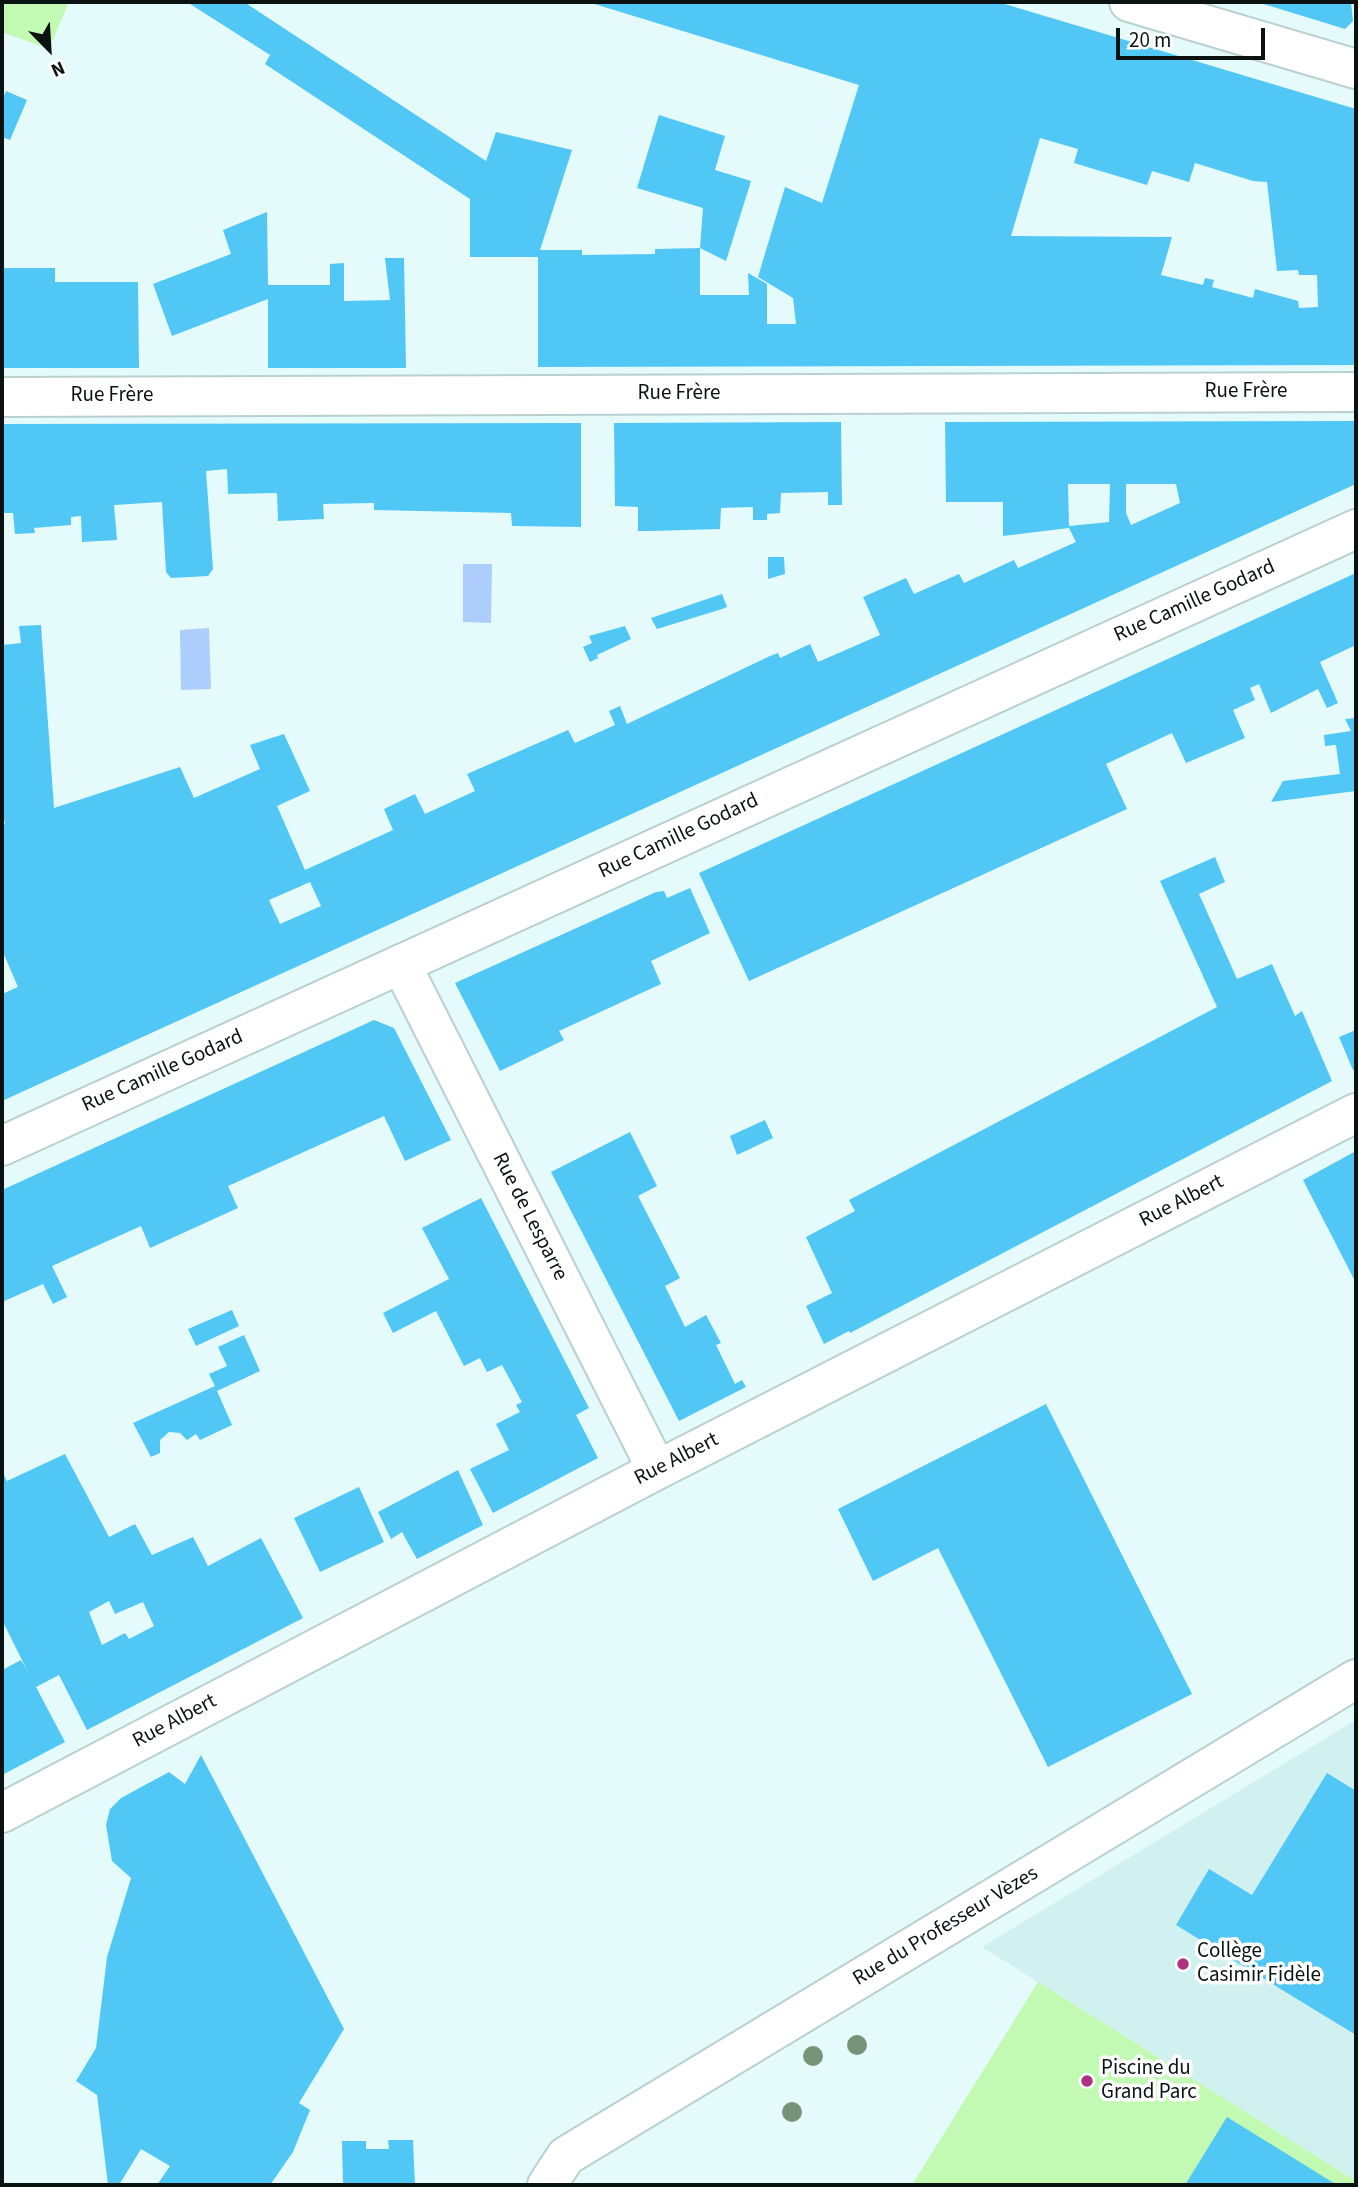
<!DOCTYPE html>
<html>
<head>
<meta charset="utf-8">
<style>
  body { margin:0 }
  #map { position:relative; width:1358px; height:2187px; overflow:hidden; background:#e5fbfb; font-family:"Source Sans 3",sans-serif }
  canvas { display:block }
  .frame { position:absolute; inset:0; border:4px solid #0b1212; pointer-events:none }
  .north { position:absolute; left:14px; top:14px; width:70px; height:70px; -webkit-text-stroke:5px #fff; paint-order:stroke; rotate:156deg; font-size:19px; font-weight:700; line-height:28px; text-align:center; color:#0b1212 }
  .north::after { content:''; display:block; margin:auto; width:24px; height:32px; background:#0b1212; clip-path:polygon(50% 0,100% 100%,50% 72%,0 100%) }
  .scale { position:absolute; left:1116px; top:28px; width:149px; height:32px; box-sizing:border-box; border:4px solid #0b1212; border-top:0; padding-left:9px; font-size:21px; line-height:24px; white-space:nowrap; color:#0b1212; -webkit-text-stroke:5px #fff; paint-order:stroke }
</style>
</head>
<body>
<div id="map">
<canvas width="1358" height="2187"></canvas>
<div class="frame"></div>
<div class="north">N</div>
<div class="scale">20 m</div>
</div>
<script>
const ctx = document.querySelector('canvas').getContext('2d');
ctx.lineJoin = 'round';
function fillPath(path, color) {
  ctx.fillStyle = color;
  ctx.fill(path, 'evenodd');
}
function strokePath(path, color, width, dash) {
  ctx.strokeStyle = color;
  ctx.lineWidth = width;
  ctx.lineCap = dash ? 'butt' : 'round';
  ctx.setLineDash(dash || []);
  ctx.stroke(path);
}
function label(font, color, halo, rows, align = 'center') {
  ctx.font = font + ' "Source Sans 3",sans-serif';
  ctx.lineWidth = 7;
  ctx.setLineDash([]);
  ctx.textBaseline = 'middle';
  ctx.strokeStyle = halo;
  ctx.fillStyle = color;
  for (const [text, x, y, turn = 0] of rows) {
    ctx.save();
    ctx.translate(x, y);
    ctx.rotate((+turn || 0) * Math.PI / 180);
    ctx.textAlign = isNaN(turn) ? turn : align;
    if (halo) ctx.strokeText(text, 0, 0);
    ctx.fillText(text, 0, 0);
    ctx.restore();
  }
}
const built = new Path2D(`
  M 1356,1720 L 1356,2181 L 982,1947 Z`);
const green = new Path2D(`
  M 2,2 L 69,2 L 49,49 L 2,32 Z
  M 1038,1982 L 1356,2181 L 1356,2185 L 912,2185 Z`);
const water = new Path2D(`
  M 463,564 L 492,564 L 491,623 L 463,622 Z
  M 209,628 L 211,689 L 181,690 L 180,630 Z`);
const building = new Path2D(`
  M 187,2 L 244,2 L 486,161 L 496,132 L 572,150 L 540,250 L 582,250 L 582,255 L 655,254 L 655,249 L 700,248 L 703,208 L 637,188 L 659,115 L 725,136 L 715,170 L 751,181 L 726,261 L 700,248 L 700,295 L 749,295 L 748,273 L 767,284 L 767,324 L 796,324 L 793,298 L 758,277 L 785,187 L 822,203 L 859,85 L 588,2 L 998,2 L 1356,109 L 1356,365 L 538,367 L 538,257 L 470,257 L 470,199 L 265,64 L 270,55 ZM 1040,138 L 1078,149 L 1074,163 L 1147,185 L 1152,171 L 1189,182 L 1195,163 L 1253,181 L 1267,182 L 1277,271 L 1298,270 L 1299,275 L 1317,275 L 1318,307 L 1299,308 L 1298,301 L 1255,289 L 1253,298 L 1212,287 L 1214,280 L 1205,278 L 1203,285 L 1161,275 L 1172,237 L 1011,236 Z
  M 1257,2 L 1351,2 L 1353,21 L 1345,29 Z
  M 6,91 L 27,100 L 10,140 L 2,137 L 2,100 Z
  M 267,212 L 268,285 L 330,285 L 330,264 L 344,263 L 344,301 L 390,300 L 385,258 L 404,258 L 406,368 L 268,368 L 268,299 L 172,336 L 153,284 L 231,254 L 223,230 Z
  M 2,268 L 55,268 L 55,282 L 138,282 L 139,368 L 2,368 Z
  M 1356,421 L 1356,484 L 2,1101 L 2,994 L 18,987 L 2,950 L 2,825 L 5,824 L 2,809 L 2,645 L 21,643 L 19,626 L 41,625 L 54,808 L 180,767 L 194,798 L 260,769 L 250,745 L 284,734 L 310,791 L 277,806 L 305,870 L 393,830 L 384,809 L 415,794 L 425,814 L 475,791 L 467,774 L 568,730 L 575,743 L 615,725 L 609,711 L 620,706 L 627,724 L 770,656 L 778,653 L 780,658 L 810,644 L 818,662 L 880,635 L 863,597 L 906,578 L 914,594 L 959,574 L 964,583 L 1014,560 L 1018,568 L 1076,542 L 1069,528 L 1003,536 L 1003,502 L 946,502 L 945,422 ZM 1068,484 L 1110,484 L 1109,522 L 1069,526 ZM 1126,484 L 1176,484 L 1180,503 L 1131,525 L 1126,513 ZM 310,882 L 321,906 L 280,924 L 269,900 Z
  M 841,422 L 842,505 L 828,505 L 828,492 L 781,493 L 780,513 L 767,514 L 767,520 L 753,520 L 753,507 L 721,508 L 720,529 L 651,531 L 638,531 L 638,507 L 615,506 L 614,423 Z
  M 581,423 L 581,527 L 512,526 L 511,513 L 374,510 L 374,503 L 323,504 L 324,519 L 278,521 L 277,493 L 228,494 L 227,469 L 206,471 L 213,569 L 208,576 L 171,578 L 166,572 L 162,502 L 114,505 L 117,540 L 82,542 L 81,516 L 71,517 L 71,525 L 34,528 L 35,533 L 15,534 L 13,513 L 2,513 L 2,424 Z
  M 768,557 L 784,557 L 785,574 L 768,579 Z
  M 1356,573 L 1356,645 L 1320,662 L 1338,703 L 1327,708 L 1318,689 L 1271,713 L 1259,684 L 1250,688 L 1255,700 L 1233,710 L 1245,738 L 1186,763 L 1172,733 L 1106,764 L 1127,809 L 749,981 L 699,873 Z
  M 722,594 L 727,607 L 722,609 L 657,629 L 651,618 Z
  M 625,626 L 631,639 L 597,655 L 598,658 L 590,662 L 583,647 L 592,643 L 589,636 Z
  M 1356,718 L 1356,791 L 1271,802 L 1283,781 L 1340,774 L 1336,745 L 1325,746 L 1324,735 L 1351,731 L 1345,719 Z
  M 1215,857 L 1225,882 L 1199,894 L 1237,979 L 1272,964 L 1295,1016 L 1302,1011 L 1332,1081 L 850,1333 L 849,1331 L 824,1344 L 806,1306 L 832,1293 L 806,1237 L 855,1211 L 849,1200 L 1217,1007 L 1160,881 Z
  M 690,888 L 710,933 L 651,961 L 661,984 L 559,1031 L 564,1040 L 500,1071 L 455,983 L 656,892 L 664,891 L 667,898 Z
  M 374,1020 L 394,1028 L 451,1140 L 405,1161 L 384,1116 L 228,1186 L 238,1208 L 150,1248 L 141,1226 L 52,1266 L 67,1297 L 53,1304 L 43,1284 L 2,1302 L 2,1190 Z
  M 1356,1030 L 1356,1068 L 1353,1070 L 1339,1037 Z
  M 765,1120 L 773,1138 L 737,1155 L 730,1136 Z
  M 630,1132 L 657,1186 L 638,1196 L 680,1278 L 665,1286 L 685,1327 L 706,1315 L 721,1343 L 716,1345 L 735,1384 L 742,1380 L 746,1387 L 679,1421 L 551,1172 Z
  M 1356,1151 L 1356,1283 L 1303,1180 Z
  M 481,1198 L 589,1408 L 576,1415 L 598,1458 L 493,1513 L 470,1469 L 509,1450 L 496,1424 L 520,1412 L 516,1405 L 522,1402 L 502,1365 L 487,1372 L 480,1358 L 464,1366 L 436,1311 L 393,1333 L 383,1313 L 449,1279 L 422,1228 Z
  M 232,1310 L 239,1326 L 196,1346 L 188,1329 Z
  M 244,1335 L 260,1371 L 217,1391 L 232,1425 L 200,1440 L 196,1434 L 187,1440 L 180,1433 L 169,1432 L 160,1440 L 160,1453 L 151,1457 L 133,1423 L 215,1386 L 209,1374 L 227,1366 L 218,1347 Z
  M 1046,1404 L 1192,1694 L 1048,1767 L 938,1548 L 873,1581 L 838,1509 Z
  M 65,1454 L 109,1537 L 135,1524 L 152,1555 L 193,1537 L 208,1566 L 261,1538 L 303,1618 L 87,1730 L 59,1675 L 36,1687 L 65,1742 L 2,1775 L 2,1670 L 21,1660 L 28,1672 L 2,1620 L 2,1471 L 7,1481 ZM 109,1601 L 115,1614 L 143,1602 L 154,1626 L 129,1639 L 125,1633 L 102,1645 L 89,1612 Z
  M 458,1470 L 483,1525 L 417,1559 L 402,1532 L 391,1539 L 378,1512 Z
  M 359,1487 L 384,1542 L 320,1572 L 294,1518 Z
  M 201,1755 L 344,2029 L 299,2103 L 310,2110 L 293,2152 L 270,2185 L 157,2185 L 170,2166 L 141,2149 L 119,2185 L 108,2185 L 97,2095 L 76,2081 L 96,2048 L 107,1957 L 131,1878 L 112,1861 L 106,1825 L 110,1809 L 121,1798 L 169,1772 L 185,1784 Z
  M 1327,1773 L 1356,1791 L 1356,2035 L 1176,1925 L 1209,1869 L 1252,1895 Z
  M 1227,2117 L 1337,2185 L 1185,2185 Z
  M 388,2140 L 413,2140 L 415,2185 L 343,2185 L 342,2141 L 366,2141 L 366,2149 L 389,2149 Z`);
const minor = new Path2D(`
  M 2,397 L 1356,392
  M 401,964 L 657,1470
  M 2,1813 L 657,1470 L 1356,1113
  M 547,2185 L 566,2156 L 1356,1679`);
const tertiary = new Path2D(`
  M 1129,2 L 1356,69
  M 2,1146 L 1356,529`);
const trees = [
  [857,2045],
  [813,2056],
  [792,2112]
];
const markers = [
  [1183,1964,7,"#af3181"],
  [1087,2081,7,"#af3181"]
];
const streetNames = [
  ["Rue Frère",1246,392],
  ["Rue Frère",679,394],
  ["Rue Frère",112,396],
  ["Rue Camille Godard",1195,602,-24],
  ["Rue Camille Godard",679,837,-25],
  ["Rue Camille Godard",163,1072,-24],
  ["Rue Albert",1182,1202,-27],
  ["Rue de Lesparre",529,1217,63],
  ["Rue Albert",677,1460,-27],
  ["Rue Albert",175,1722,-28],
  ["Rue du Professeur Vèzes",946,1927,-31]
];
const poiNames = [
  ["Collège",1197,1952],
  ["Casimir Fidèle",1197,1976],
  ["Piscine du",1101,2069],
  ["Grand Parc",1101,2093]
];
fillPath(built, '#d1f0f0');
fillPath(green, '#c3fab3');
fillPath(water, '#adcefc');
fillPath(building, '#51c7f6');
strokePath(minor, '#bad0d0', 42);
strokePath(tertiary, '#bad0d0', 42);
strokePath(minor, '#fff', 38);
strokePath(tertiary, '#fff', 38);
ctx.fillStyle = '#769578';
for (const [x, y] of trees) {
  ctx.beginPath();
  ctx.arc(x, y, 10, 0, 2 * Math.PI);
  ctx.fill();
}
for (const [x, y, r, color] of markers) {
  const dot = new Path2D();
  dot.arc(x, y, r, 0, 2 * Math.PI);
  ctx.fillStyle = color;
  ctx.fill(dot);
  strokePath(dot, '#fff', 2.5);
}
label('21px', '#0b1212', '#fff', streetNames);
label('21px', '#0b1212', '#fff', poiNames, 'left');
</script>
</body>
</html>
